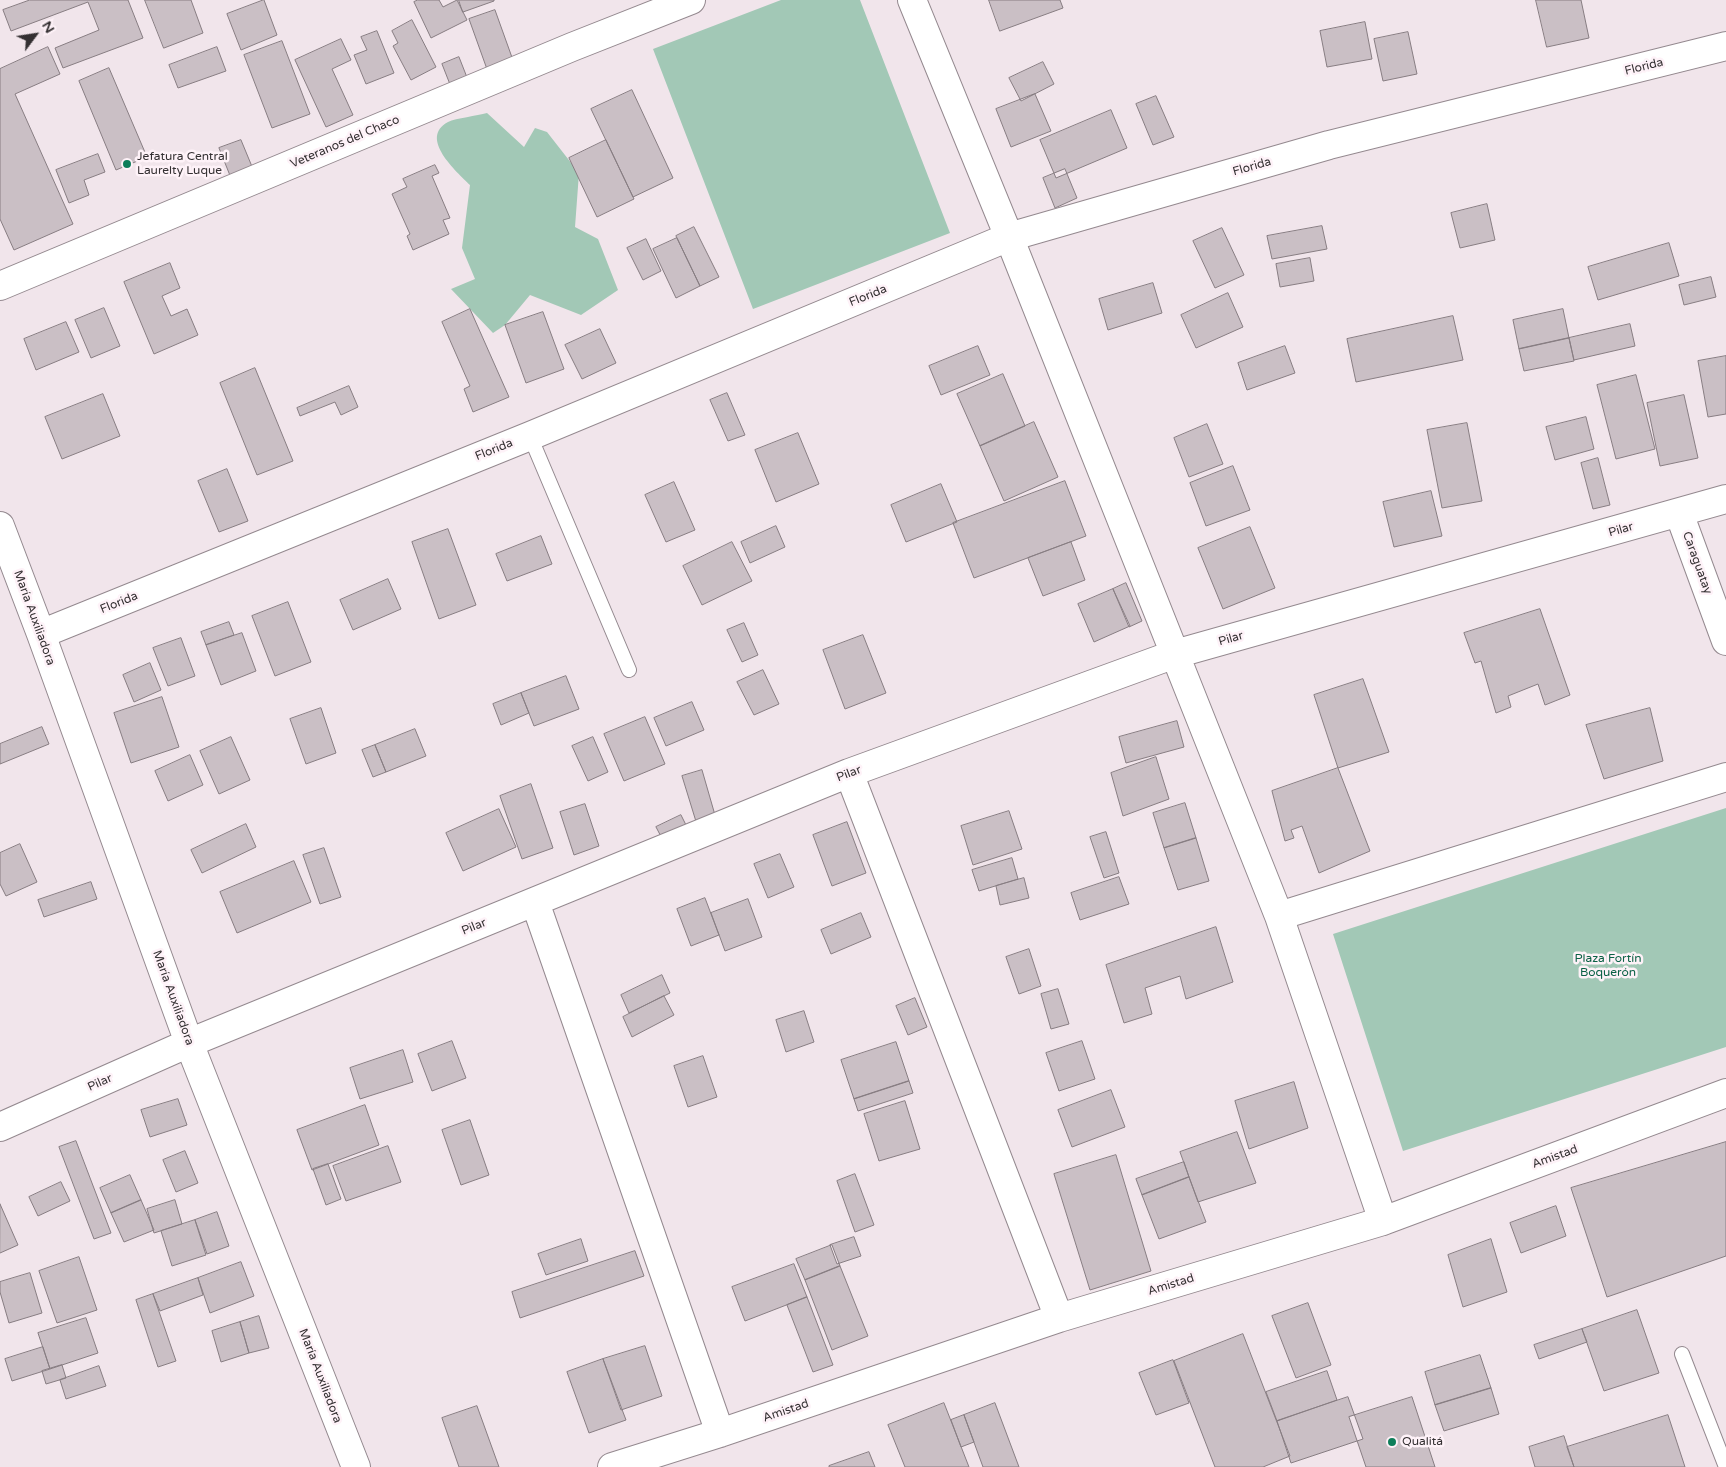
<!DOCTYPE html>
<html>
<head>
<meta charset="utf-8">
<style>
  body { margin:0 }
  #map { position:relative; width:1726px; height:1467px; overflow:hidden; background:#f1e5eb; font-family:"Varela Round",sans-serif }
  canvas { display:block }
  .north { position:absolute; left:10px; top:10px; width:50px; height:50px; -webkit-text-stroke:4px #fef2f8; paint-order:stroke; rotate:59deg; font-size:14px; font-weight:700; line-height:20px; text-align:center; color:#343032 }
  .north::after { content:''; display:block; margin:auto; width:18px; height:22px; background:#343032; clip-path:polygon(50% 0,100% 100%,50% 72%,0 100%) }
</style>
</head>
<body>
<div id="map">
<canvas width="1726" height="1467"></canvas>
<div class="north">N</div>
</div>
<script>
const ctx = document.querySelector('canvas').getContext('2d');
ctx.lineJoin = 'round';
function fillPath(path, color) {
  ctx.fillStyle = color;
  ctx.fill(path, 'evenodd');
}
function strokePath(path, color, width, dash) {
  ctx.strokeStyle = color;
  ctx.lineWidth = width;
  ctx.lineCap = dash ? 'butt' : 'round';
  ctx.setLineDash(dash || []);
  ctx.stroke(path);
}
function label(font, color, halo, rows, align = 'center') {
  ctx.font = font + ' "Varela Round",sans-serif';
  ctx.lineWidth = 5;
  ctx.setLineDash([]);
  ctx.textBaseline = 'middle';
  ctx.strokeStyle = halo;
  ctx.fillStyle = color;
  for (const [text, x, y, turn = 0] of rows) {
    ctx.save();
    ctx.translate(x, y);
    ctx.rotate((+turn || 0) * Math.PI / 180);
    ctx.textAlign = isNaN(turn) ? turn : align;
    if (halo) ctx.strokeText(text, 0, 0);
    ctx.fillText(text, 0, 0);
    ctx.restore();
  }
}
const green = new Path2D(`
  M 781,0 L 860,0 L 950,233 L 753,309 L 653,49 Z
  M 487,113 L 524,147 L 535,128 L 547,132 L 579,173 L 575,227 L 598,239 L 618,290 L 581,315 L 530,295 L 505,325 L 493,333 L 451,289 L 475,279 L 462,248 L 470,185 C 457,172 418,138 448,122 C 456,118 477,116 487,113 Z
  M 1726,808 L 1726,1047 L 1403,1151 L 1333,934 Z`);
const building = new Path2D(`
  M 30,0 L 128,0 L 143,38 L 63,68 L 55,48 L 99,30 L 88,2 L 11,31 L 3,10 Z
  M 145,0 L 191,0 L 203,33 L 164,48 Z
  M 264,0 L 277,35 L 241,50 L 227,14 Z
  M 418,0 L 439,0 L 443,7 L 457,0 L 467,20 L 431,38 L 414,2 Z
  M 459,0 L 494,0 L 494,1 L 463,12 Z
  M 989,0 L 1060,0 L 1063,8 L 1000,31 Z
  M 1536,0 L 1581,0 L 1589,38 L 1547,47 Z
  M 495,10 L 514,63 L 488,72 L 469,19 Z
  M 412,20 L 436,67 L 411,80 L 393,46 L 398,43 L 392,31 Z
  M 1365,22 L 1372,59 L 1327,67 L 1320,31 Z
  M 377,31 L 394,73 L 366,84 L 354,55 L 367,50 L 361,37 Z
  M 1408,32 L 1417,74 L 1383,81 L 1374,39 Z
  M 341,39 L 351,60 L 332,69 L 353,115 L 326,127 L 295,60 Z
  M 282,41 L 310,114 L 272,128 L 244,55 Z
  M 48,47 L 60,74 L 15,94 L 73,224 L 14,250 L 0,219 L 0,69 Z
  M 217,47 L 226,71 L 178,88 L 169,65 Z
  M 459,57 L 470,85 L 453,92 L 442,64 Z
  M 1043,62 L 1054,84 L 1021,101 L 1009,78 Z
  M 109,68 L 147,157 L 116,170 L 79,81 Z
  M 632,90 L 673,178 L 633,197 L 591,109 Z
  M 1035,94 L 1051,131 L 1011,147 L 996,109 Z
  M 1156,96 L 1174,137 L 1153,145 L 1136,104 Z
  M 1111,110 L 1127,148 L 1056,178 L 1040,140 Z
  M 241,140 L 253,169 L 231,178 L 219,148 Z
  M 606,140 L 634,199 L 597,217 L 569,158 Z
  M 98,154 L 105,172 L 84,180 L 89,195 L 69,203 L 56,170 Z
  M 435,165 L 439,173 L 432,176 L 450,218 L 443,220 L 449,234 L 413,250 L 407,236 L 410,234 L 392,194 L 407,187 L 403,179 Z
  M 1065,169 L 1077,198 L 1055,208 L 1043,178 Z
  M 1487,204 L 1495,240 L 1460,248 L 1451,213 Z
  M 1322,226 L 1327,249 L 1272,259 L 1267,236 Z
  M 694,227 L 719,277 L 700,286 L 676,236 Z
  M 1222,228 L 1244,275 L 1215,288 L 1193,241 Z
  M 677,238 L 700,286 L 676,298 L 653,249 Z
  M 646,239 L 661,271 L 643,280 L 627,248 Z
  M 1669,243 L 1679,276 L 1598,300 L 1588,267 Z
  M 1310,258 L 1314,281 L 1280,287 L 1276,264 Z
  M 170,263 L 180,288 L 162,296 L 171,316 L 187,309 L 198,335 L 154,354 L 124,282 Z
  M 1711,277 L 1716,297 L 1684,305 L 1679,285 Z
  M 1153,283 L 1162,313 L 1108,330 L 1099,299 Z
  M 1228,293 L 1243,327 L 1196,348 L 1181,315 Z
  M 104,308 L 120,346 L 91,358 L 75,320 Z
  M 470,309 L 509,397 L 473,412 L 464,389 L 470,386 L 442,322 Z
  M 1563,309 L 1569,338 L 1519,349 L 1513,320 Z
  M 543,312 L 564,369 L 526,383 L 505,325 Z
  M 1453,316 L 1463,360 L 1356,382 L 1347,339 Z
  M 66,322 L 79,352 L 36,370 L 24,339 Z
  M 1630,324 L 1635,346 L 1574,360 L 1569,338 Z
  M 600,329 L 616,363 L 582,379 L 565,345 Z
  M 1569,338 L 1574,361 L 1524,371 L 1519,349 Z
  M 978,346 L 990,375 L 941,395 L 929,366 Z
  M 1285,346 L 1295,373 L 1247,390 L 1238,363 Z
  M 1726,356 L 1726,414 L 1708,417 L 1698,361 Z
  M 255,368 L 293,461 L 257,475 L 220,383 Z
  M 1003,374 L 1025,426 L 980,446 L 957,394 Z
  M 1636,375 L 1655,449 L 1616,459 L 1597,385 Z
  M 349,386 L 358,407 L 341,415 L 335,402 L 300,416 L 297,408 Z
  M 727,393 L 745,435 L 728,441 L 710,400 Z
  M 103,394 L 120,436 L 62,459 L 45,417 Z
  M 1684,395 L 1698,458 L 1660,466 L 1647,403 Z
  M 1586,417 L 1594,449 L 1555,460 L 1546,427 Z
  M 1034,422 L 1058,477 L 1004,501 L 980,446 Z
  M 1467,423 L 1482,501 L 1442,508 L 1427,430 Z
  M 1207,424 L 1223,464 L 1189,477 L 1174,438 Z
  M 798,433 L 819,484 L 776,502 L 755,450 Z
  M 1598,458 L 1610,505 L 1593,509 L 1581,463 Z
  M 1233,466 L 1250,510 L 1206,526 L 1190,483 Z
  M 227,469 L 248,521 L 219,532 L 198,481 Z
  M 1065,481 L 1086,536 L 974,578 L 953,523 Z
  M 674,482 L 695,530 L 666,542 L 645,495 Z
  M 941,484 L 957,522 L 906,542 L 891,505 Z
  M 1431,491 L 1442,536 L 1394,547 L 1383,502 Z
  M 776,526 L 785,547 L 750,563 L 741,542 Z
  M 1250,527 L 1275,588 L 1223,609 L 1198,548 Z
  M 448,529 L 476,605 L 439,619 L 412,542 Z
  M 541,536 L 552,564 L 507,581 L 496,554 Z
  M 732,542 L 752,581 L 702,605 L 683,566 Z
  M 1071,542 L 1085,580 L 1043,596 L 1028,558 Z
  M 388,579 L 401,609 L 353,630 L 340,600 Z
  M 1126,583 L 1142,621 L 1129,627 L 1113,589 Z
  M 1113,589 L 1130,626 L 1094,642 L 1078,604 Z
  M 288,602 L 311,662 L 275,676 L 252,616 Z
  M 1540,609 L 1570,695 L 1545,705 L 1538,684 L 1508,696 L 1511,707 L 1496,713 L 1481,661 L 1475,663 L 1464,633 Z
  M 229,622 L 234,635 L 206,645 L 201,632 Z
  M 744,623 L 758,655 L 742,662 L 727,630 Z
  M 242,633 L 256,671 L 221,685 L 206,645 Z
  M 863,635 L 886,693 L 845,709 L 823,650 Z
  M 181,638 L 195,676 L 168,686 L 153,648 Z
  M 150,663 L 161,690 L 134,702 L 123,675 Z
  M 763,670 L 779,704 L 754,715 L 737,682 Z
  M 566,676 L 579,709 L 534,726 L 521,693 Z
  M 1363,679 L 1389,752 L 1338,768 L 1314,695 Z
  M 521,693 L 529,713 L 501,725 L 493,704 Z
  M 162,697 L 179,747 L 131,763 L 114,713 Z
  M 692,702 L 704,730 L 666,746 L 654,718 Z
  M 321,708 L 336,753 L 306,764 L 290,719 Z
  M 1650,708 L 1663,761 L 1604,779 L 1586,725 Z
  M 645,717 L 665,764 L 624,781 L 604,734 Z
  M 1177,721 L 1184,747 L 1126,763 L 1119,737 Z
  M 42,727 L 49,744 L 0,764 L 0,744 Z
  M 415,729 L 426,756 L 386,772 L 375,745 Z
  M 231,737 L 250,780 L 219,794 L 200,751 Z
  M 593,737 L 608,772 L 588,781 L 572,746 Z
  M 375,745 L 386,772 L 373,777 L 362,750 Z
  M 190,755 L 203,785 L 168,801 L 155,771 Z
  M 1156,757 L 1169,799 L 1123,816 L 1111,773 Z
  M 1338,768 L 1370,851 L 1319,873 L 1302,826 L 1291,830 L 1294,838 L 1285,841 L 1272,791 Z
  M 702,770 L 717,822 L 698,828 L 682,776 Z
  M 531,784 L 553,848 L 522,859 L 500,796 Z
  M 1185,803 L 1196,838 L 1164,848 L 1153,813 Z
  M 585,804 L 599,846 L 574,855 L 560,812 Z
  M 499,809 L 516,847 L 463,871 L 446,833 Z
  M 1009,811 L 1022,849 L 973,865 L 961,826 Z
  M 681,815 L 690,833 L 666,846 L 656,827 Z
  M 847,822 L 866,873 L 832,886 L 813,835 Z
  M 246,824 L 256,847 L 202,873 L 191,850 Z
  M 1106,832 L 1119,873 L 1104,878 L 1090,837 Z
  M 1196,838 L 1209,881 L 1178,890 L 1164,848 Z
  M 20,844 L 37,882 L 6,896 L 0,884 L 0,853 Z
  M 324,848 L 341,897 L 320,904 L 303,855 Z
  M 780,854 L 794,887 L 768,898 L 754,864 Z
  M 1012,858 L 1018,879 L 979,891 L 972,870 Z
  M 294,861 L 311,902 L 237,933 L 220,892 Z
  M 1119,877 L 1129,904 L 1080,920 L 1071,893 Z
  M 1024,878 L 1029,898 L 1000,905 L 996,886 Z
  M 91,882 L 97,899 L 44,917 L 38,900 Z
  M 705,898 L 719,935 L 691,946 L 677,909 Z
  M 748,899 L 762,937 L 725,951 L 711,913 Z
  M 861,913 L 871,937 L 831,954 L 821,930 Z
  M 1216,927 L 1233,982 L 1186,999 L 1180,976 L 1145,988 L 1152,1014 L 1124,1023 L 1106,965 Z
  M 1029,949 L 1041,986 L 1019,994 L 1006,957 Z
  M 662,975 L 670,993 L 629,1013 L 621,995 Z
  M 1058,989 L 1069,1024 L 1051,1029 L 1041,994 Z
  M 664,996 L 674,1015 L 632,1037 L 623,1017 Z
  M 915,998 L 927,1027 L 908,1035 L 896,1006 Z
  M 804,1011 L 814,1042 L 786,1052 L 776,1020 Z
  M 452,1041 L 466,1078 L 432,1091 L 418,1054 Z
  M 1082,1041 L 1095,1079 L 1059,1091 L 1046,1053 Z
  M 896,1042 L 909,1081 L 854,1099 L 841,1060 Z
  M 403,1050 L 413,1082 L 360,1099 L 350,1068 Z
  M 703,1056 L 717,1097 L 688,1107 L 674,1066 Z
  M 909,1081 L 913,1093 L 858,1111 L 854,1099 Z
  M 1294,1082 L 1308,1128 L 1249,1149 L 1235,1101 Z
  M 1111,1090 L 1125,1127 L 1072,1147 L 1058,1110 Z
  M 178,1099 L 187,1125 L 150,1137 L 141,1110 Z
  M 905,1101 L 920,1149 L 879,1161 L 864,1114 Z
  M 365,1105 L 379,1145 L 312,1170 L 297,1130 Z
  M 470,1120 L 489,1175 L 461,1185 L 442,1130 Z
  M 1237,1132 L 1256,1183 L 1198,1202 L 1180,1152 Z
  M 76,1141 L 111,1233 L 94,1239 L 59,1147 Z
  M 1726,1142 L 1726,1256 L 1607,1297 L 1571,1188 Z
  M 388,1146 L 401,1182 L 346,1201 L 333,1166 Z
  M 185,1151 L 198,1183 L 176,1192 L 163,1160 Z
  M 1116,1155 L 1151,1271 L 1090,1290 L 1054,1174 Z
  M 1184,1162 L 1189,1177 L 1142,1195 L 1136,1179 Z
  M 328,1164 L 341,1199 L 326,1205 L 313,1169 Z
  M 855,1174 L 874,1225 L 855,1232 L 837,1181 Z
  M 130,1175 L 141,1200 L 111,1213 L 100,1188 Z
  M 1189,1177 L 1206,1222 L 1159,1239 L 1142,1195 Z
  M 61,1182 L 70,1201 L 38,1216 L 29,1197 Z
  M 141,1200 L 154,1230 L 124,1242 L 111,1213 Z
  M 175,1200 L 182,1224 L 154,1233 L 147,1209 Z
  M 0,1204 L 18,1245 L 0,1253 Z
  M 1556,1206 L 1566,1236 L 1521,1253 L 1510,1223 Z
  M 217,1212 L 229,1246 L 207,1254 L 195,1220 Z
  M 195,1220 L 206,1255 L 172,1266 L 161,1231 Z
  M 854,1237 L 861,1256 L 837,1264 L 830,1245 Z
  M 581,1239 L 588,1261 L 546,1275 L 538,1254 Z
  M 1491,1239 L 1507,1292 L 1463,1307 L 1448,1255 Z
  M 832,1245 L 840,1266 L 805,1280 L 796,1259 Z
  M 635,1251 L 644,1276 L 520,1318 L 512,1292 Z
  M 79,1257 L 97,1310 L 57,1323 L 39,1271 Z
  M 241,1262 L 254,1296 L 210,1313 L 198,1278 Z
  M 794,1264 L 807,1297 L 745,1321 L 732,1287 Z
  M 840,1266 L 868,1336 L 832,1350 L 805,1280 Z
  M 30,1273 L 42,1313 L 9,1323 L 0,1292 L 0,1282 Z
  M 198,1278 L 203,1295 L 160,1311 L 153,1294 Z
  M 153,1294 L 176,1361 L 158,1367 L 136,1300 Z
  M 807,1297 L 833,1365 L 813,1372 L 787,1305 Z
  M 1308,1303 L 1331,1365 L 1296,1378 L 1272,1316 Z
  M 1637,1310 L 1659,1373 L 1604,1391 L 1582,1329 Z
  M 259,1316 L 269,1348 L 249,1353 L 240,1322 Z
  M 86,1318 L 98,1353 L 50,1369 L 38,1333 Z
  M 240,1322 L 249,1353 L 221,1362 L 212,1331 Z
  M 1582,1329 L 1587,1342 L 1539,1359 L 1534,1345 Z
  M 1243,1334 L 1290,1456 L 1263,1467 L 1215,1467 L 1174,1361 Z
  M 645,1346 L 662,1396 L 621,1410 L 603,1359 Z
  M 43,1347 L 50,1369 L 12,1381 L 5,1359 Z
  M 1480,1355 L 1491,1388 L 1435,1405 L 1425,1372 Z
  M 603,1359 L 626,1420 L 589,1433 L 567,1372 Z
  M 1173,1360 L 1189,1403 L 1156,1415 L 1139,1373 Z
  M 62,1365 L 66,1378 L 46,1384 L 42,1371 Z
  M 99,1366 L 106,1386 L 66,1399 L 60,1380 Z
  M 1327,1371 L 1337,1400 L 1277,1421 L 1266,1392 Z
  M 1491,1388 L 1499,1414 L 1444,1431 L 1435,1405 Z
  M 1348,1397 L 1363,1439 L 1291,1463 L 1277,1421 Z
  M 1412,1397 L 1435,1467 L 1366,1467 L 1349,1417 Z
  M 944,1403 L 969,1467 L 905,1467 L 888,1425 Z
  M 995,1403 L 1019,1467 L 983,1467 L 964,1415 Z
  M 477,1406 L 499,1467 L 459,1467 L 442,1418 Z
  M 964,1415 L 974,1442 L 961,1447 L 951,1420 Z
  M 1668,1415 L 1685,1467 L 1574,1467 L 1567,1447 Z
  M 1564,1436 L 1574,1467 L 1535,1467 L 1529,1447 Z
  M 869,1452 L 875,1467 L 829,1467 L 829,1466 Z`);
const lane = new Path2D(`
  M 530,436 L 629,670
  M 1682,1354 L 1726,1467`);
const street = new Path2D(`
  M 912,0 L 1009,237 L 1279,916 L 1383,1221
  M 1679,513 L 1726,641
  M 0,526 L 41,634 L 189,1043 L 356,1467
  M 41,634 L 530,436 L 1009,237 L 1329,145 L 1726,46
  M 849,773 L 1059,1318
  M 535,902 L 720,1433
  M 1279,916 L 1726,777
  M 0,1127 L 189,1043 L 849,773 L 1175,654 L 1726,499
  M 612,1467 L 720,1433 L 1059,1318 L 1383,1221 L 1726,1093`);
const secondary = new Path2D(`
  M 0,286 L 572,47 L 691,0`);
const markers = [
  [127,164,5,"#0d7e5a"],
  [1392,1442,5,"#0d7e5a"]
];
const streetNames = [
  ["Florida",1644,67,-14],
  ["Veteranos del Chaco",345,142,-23],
  ["Florida",1252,167,-16],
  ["Florida",868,296,-22],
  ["Florida",494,450,-22],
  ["Pilar",1621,530,-16],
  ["Caraguatay",1697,563,70],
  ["Florida",119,603,-22],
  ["María Auxiliadora",34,618,70],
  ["Pilar",1231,639,-16],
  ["Pilar",849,774,-21],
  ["Pilar",474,927,-22],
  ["María Auxiliadora",173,998,70],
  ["Pilar",100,1083,-24],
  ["Amistad",1555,1157,-20],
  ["Amistad",1171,1285,-17],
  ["María Auxiliadora",320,1376,69],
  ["Amistad",786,1411,-19]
];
const poiNames = [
  ["Jefatura Central",137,157],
  ["Laurelty Luque",137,171],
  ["Qualitá",1402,1442]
];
const parkNames = [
  ["Plaza Fortín",1608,959],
  ["Boquerón",1608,973]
];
fillPath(green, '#a2c8b6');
fillPath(building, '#cabfc5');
strokePath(building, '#877d82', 1);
strokePath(lane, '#94898f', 16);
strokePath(street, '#94898f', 30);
strokePath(secondary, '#94898f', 30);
strokePath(lane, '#fff', 14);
strokePath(street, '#fff', 28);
strokePath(secondary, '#fff', 28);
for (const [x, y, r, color] of markers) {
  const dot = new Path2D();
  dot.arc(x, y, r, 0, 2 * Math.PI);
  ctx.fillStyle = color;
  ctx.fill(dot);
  strokePath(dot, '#fef2f8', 2);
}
label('12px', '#343032', '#fef2f8', streetNames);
label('12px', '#343032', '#fef2f8', poiNames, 'left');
label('12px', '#0a6145', '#fef2f8', parkNames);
</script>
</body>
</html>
